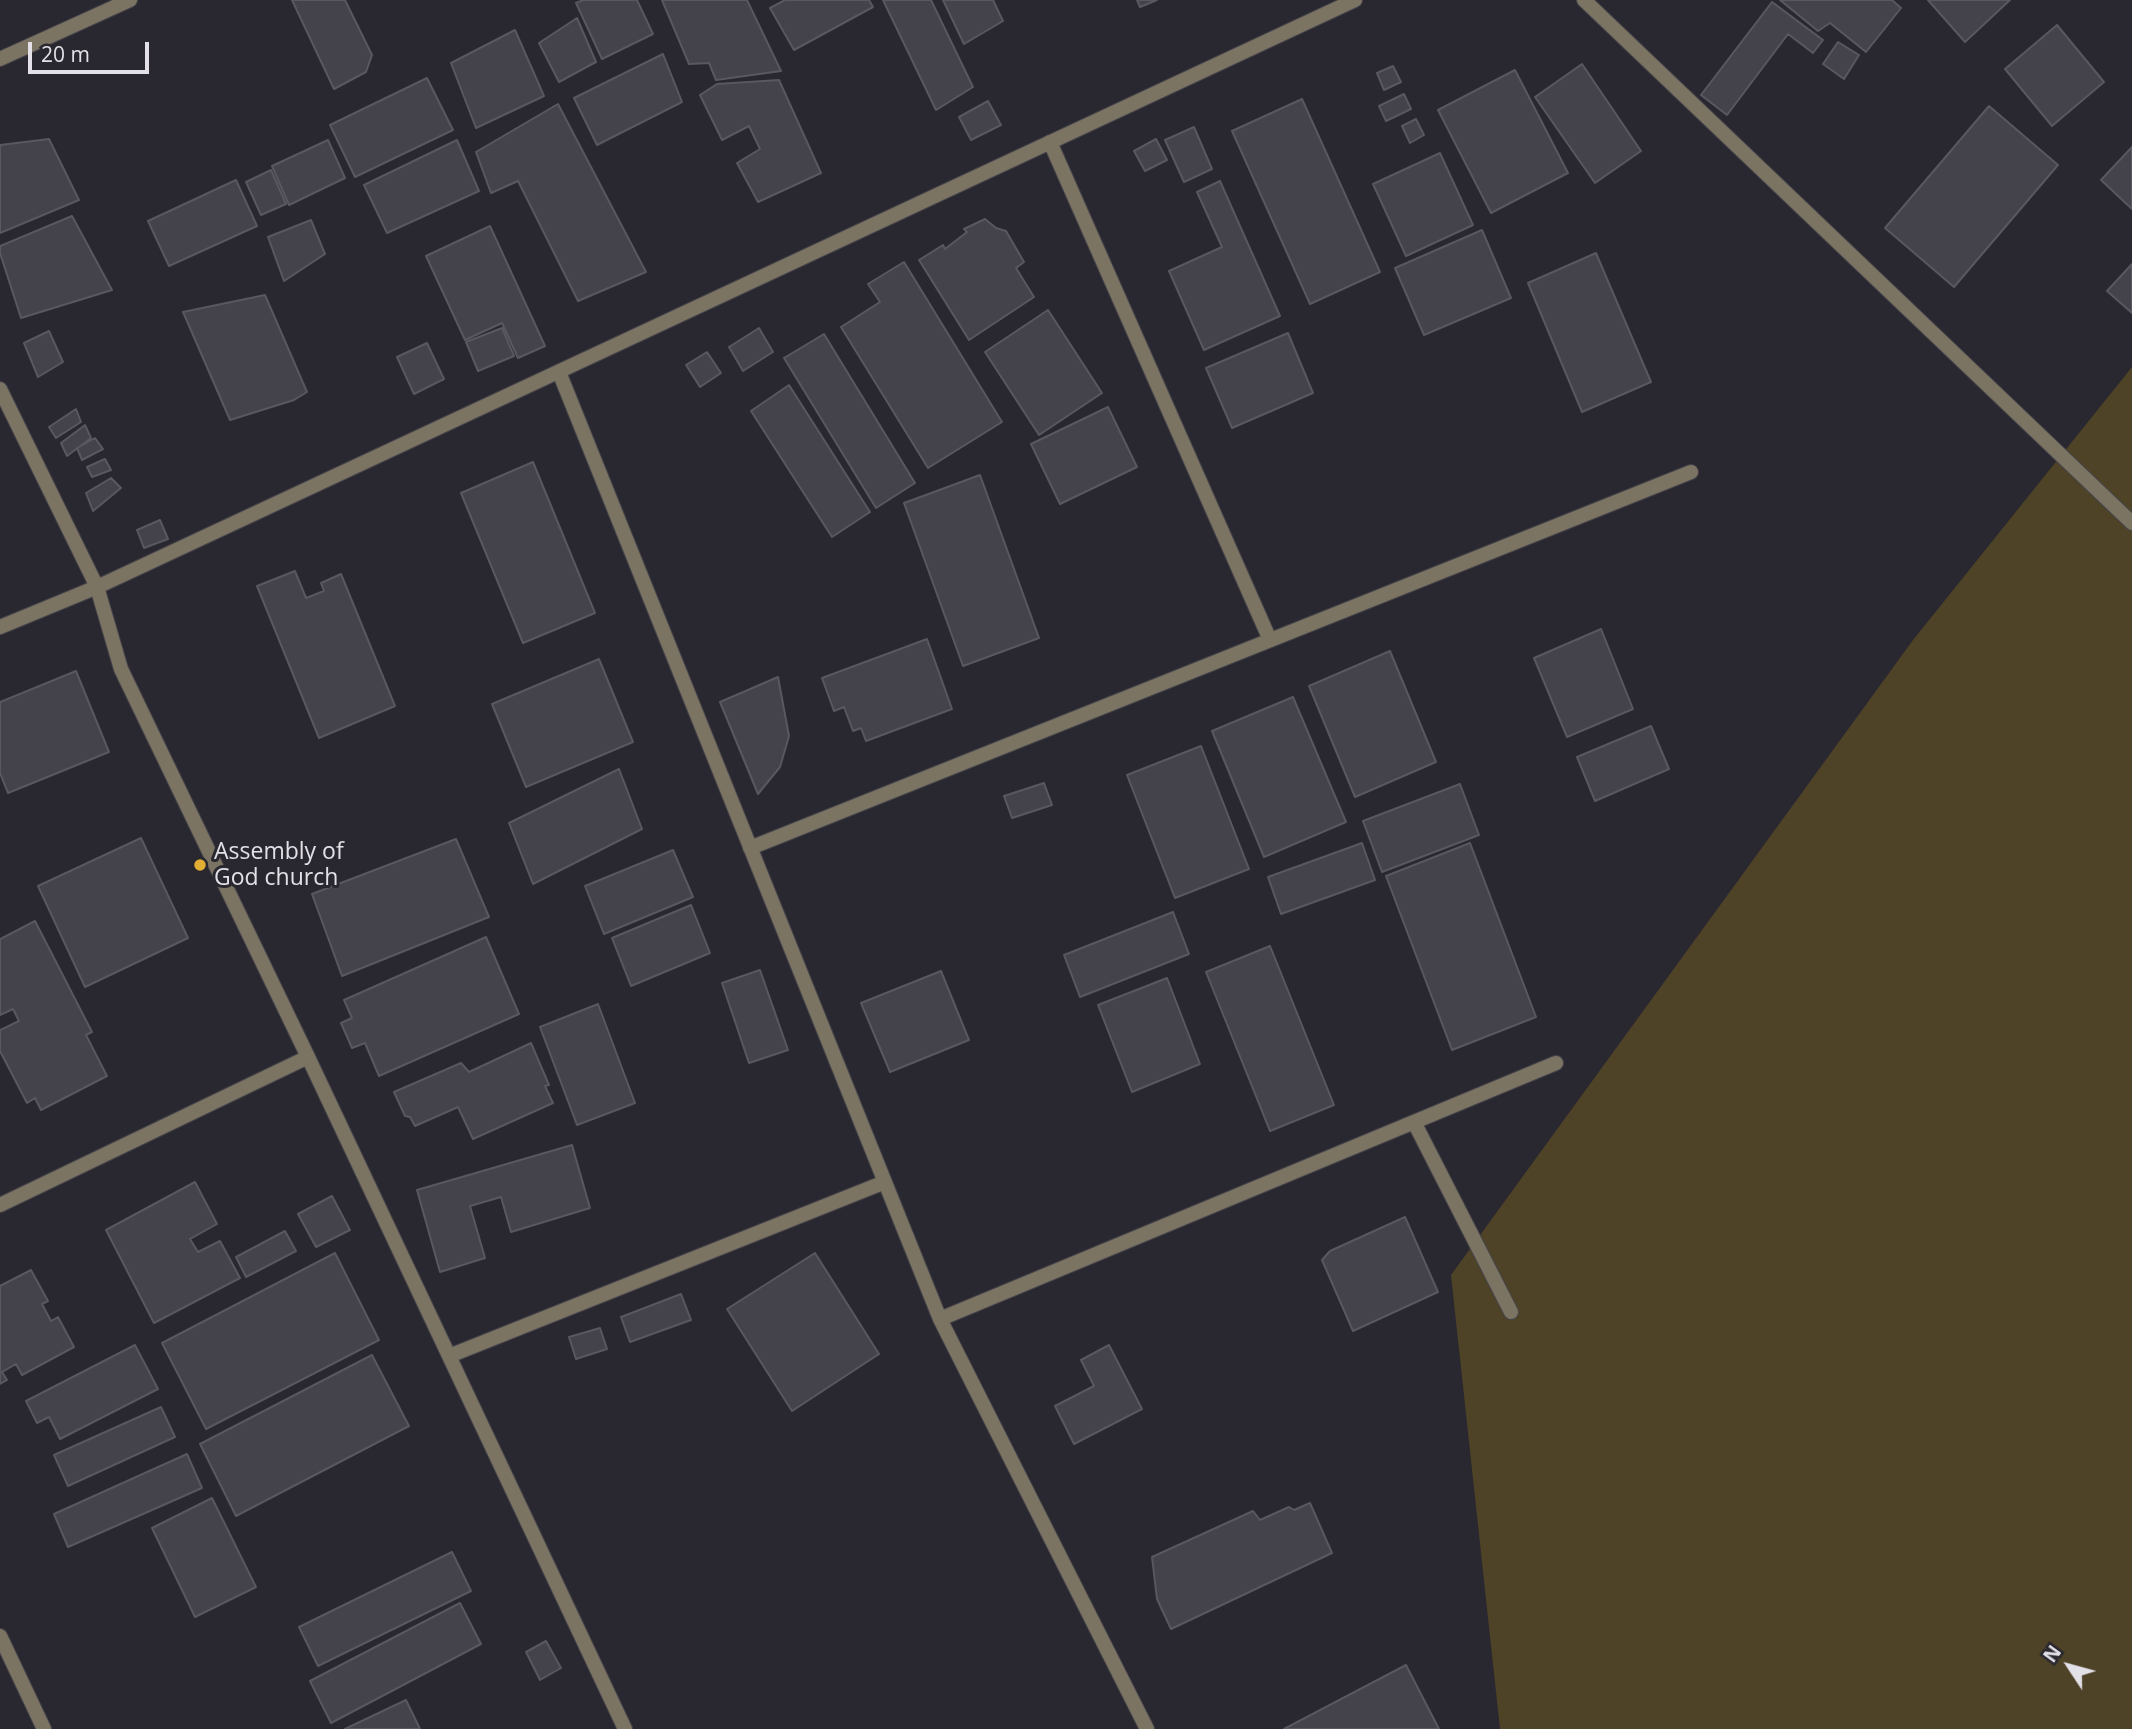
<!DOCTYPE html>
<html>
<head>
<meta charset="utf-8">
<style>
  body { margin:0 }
  #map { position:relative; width:2132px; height:1729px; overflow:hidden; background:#29272f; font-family:"Open Sans",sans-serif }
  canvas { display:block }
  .north { position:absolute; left:2034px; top:1631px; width:70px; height:70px; -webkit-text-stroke:5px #29272f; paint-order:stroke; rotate:306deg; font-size:19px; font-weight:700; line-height:28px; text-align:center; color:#e3e1e7 }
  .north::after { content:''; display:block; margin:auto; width:24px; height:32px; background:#e3e1e7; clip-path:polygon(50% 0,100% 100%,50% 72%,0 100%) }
  .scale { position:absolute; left:28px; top:42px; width:121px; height:32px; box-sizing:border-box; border:4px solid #e3e1e7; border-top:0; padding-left:9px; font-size:21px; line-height:24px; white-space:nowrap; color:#e3e1e7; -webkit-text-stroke:5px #29272f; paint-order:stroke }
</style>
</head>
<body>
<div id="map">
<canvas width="2132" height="1729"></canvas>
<div class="north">N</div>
<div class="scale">20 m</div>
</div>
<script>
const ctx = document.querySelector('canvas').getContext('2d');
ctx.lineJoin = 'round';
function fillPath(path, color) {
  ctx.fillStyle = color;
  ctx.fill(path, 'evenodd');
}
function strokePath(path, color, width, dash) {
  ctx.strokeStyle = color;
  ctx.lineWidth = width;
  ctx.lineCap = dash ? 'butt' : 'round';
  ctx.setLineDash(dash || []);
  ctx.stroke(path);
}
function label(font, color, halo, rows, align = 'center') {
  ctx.font = font + ' "Open Sans",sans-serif';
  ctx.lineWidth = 6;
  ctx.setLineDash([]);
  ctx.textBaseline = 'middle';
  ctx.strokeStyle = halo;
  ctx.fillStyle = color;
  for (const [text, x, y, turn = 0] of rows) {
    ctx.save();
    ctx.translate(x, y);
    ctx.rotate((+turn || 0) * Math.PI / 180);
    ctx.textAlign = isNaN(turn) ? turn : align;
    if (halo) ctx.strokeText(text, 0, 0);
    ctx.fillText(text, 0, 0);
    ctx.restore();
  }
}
const green = new Path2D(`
  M 2132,367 L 2132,1729 L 1500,1729 L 1451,1275 L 1913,640 Z`);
const building = new Path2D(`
  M 292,0 L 345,0 L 372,55 L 366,72 L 334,89 Z
  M 583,0 L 637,0 L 653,34 L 602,59 L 576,3 Z
  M 662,0 L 747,0 L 781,71 L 716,80 L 709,63 L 689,64 Z
  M 785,0 L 869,0 L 873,7 L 794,50 L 770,8 Z
  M 883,0 L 931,0 L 973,87 L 936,110 Z
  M 943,0 L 993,0 L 1003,21 L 964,44 Z
  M 1137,0 L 1157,0 L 1140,7 Z
  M 1780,0 L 1892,0 L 1901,8 L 1866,52 L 1830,23 L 1818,31 Z
  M 1928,0 L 2010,0 L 1965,42 Z
  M 1772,2 L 1823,40 L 1813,53 L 1788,34 L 1727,115 L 1701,95 Z
  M 577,18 L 596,62 L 559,82 L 539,43 Z
  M 2057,25 L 2104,82 L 2052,126 L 2005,69 Z
  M 515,30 L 544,96 L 476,128 L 451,63 Z
  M 1838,42 L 1859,55 L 1844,79 L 1823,64 Z
  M 663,54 L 682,102 L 597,145 L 574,98 Z
  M 1582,64 L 1641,151 L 1595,183 L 1535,97 Z
  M 1393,66 L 1401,82 L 1384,90 L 1377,73 Z
  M 1515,70 L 1568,173 L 1491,213 L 1438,110 Z
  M 427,78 L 453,130 L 355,177 L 330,125 Z
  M 779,80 L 821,173 L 758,202 L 737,163 L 760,149 L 749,126 L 722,140 L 700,95 L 717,84 Z
  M 1404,94 L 1411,109 L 1386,121 L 1379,106 Z
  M 1302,99 L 1380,272 L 1310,304 L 1232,131 Z
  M 988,101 L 1001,125 L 971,140 L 959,117 Z
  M 558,104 L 646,272 L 578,301 L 518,181 L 491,193 L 476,152 Z
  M 1989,106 L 2058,165 L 1954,287 L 1885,228 Z
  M 1416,119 L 1424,135 L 1410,143 L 1402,126 Z
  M 1194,127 L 1212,169 L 1184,182 L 1165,140 Z
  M 49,139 L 79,200 L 0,233 L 0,145 Z
  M 1156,139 L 1167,160 L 1145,171 L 1134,151 Z
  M 328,140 L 345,178 L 289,205 L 272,166 Z
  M 457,140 L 479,191 L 387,233 L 364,185 Z
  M 2132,147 L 2132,209 L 2101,180 Z
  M 1440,153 L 1473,225 L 1406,256 L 1373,184 Z
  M 271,170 L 286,204 L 261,215 L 246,182 Z
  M 236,180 L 257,226 L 169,266 L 148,221 Z
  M 1220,181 L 1280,316 L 1204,350 L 1169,271 L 1222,247 L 1197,192 Z
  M 72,216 L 112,290 L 21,318 L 0,253 L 0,246 Z
  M 985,219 L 996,228 L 1006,231 L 1024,262 L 1016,268 L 1034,297 L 969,340 L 919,260 L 943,245 L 945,249 L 967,232 L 964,229 Z
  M 311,220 L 325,254 L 284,281 L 268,237 Z
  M 490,226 L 545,346 L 518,358 L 502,323 L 465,340 L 426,256 Z
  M 1482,230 L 1511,298 L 1424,335 L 1395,268 Z
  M 1596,253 L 1651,382 L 1582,412 L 1528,283 Z
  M 904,262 L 1002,422 L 928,468 L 841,327 L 880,302 L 868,284 Z
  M 2132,264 L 2132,313 L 2107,291 Z
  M 265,295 L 307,392 L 294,400 L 230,420 L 183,312 Z
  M 1048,310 L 1102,393 L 1039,435 L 985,352 Z
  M 502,328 L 514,356 L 478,371 L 466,342 Z
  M 759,328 L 773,352 L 743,371 L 729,347 Z
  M 49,331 L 63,362 L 38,377 L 24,343 Z
  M 1288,333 L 1313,393 L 1232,428 L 1206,368 Z
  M 824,334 L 915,483 L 876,508 L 784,358 Z
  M 427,343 L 444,379 L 414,394 L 397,357 Z
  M 707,352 L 721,373 L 700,387 L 686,365 Z
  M 789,385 L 870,512 L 832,537 L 751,411 Z
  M 1108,407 L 1137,467 L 1060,504 L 1031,444 Z
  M 76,409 L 81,422 L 56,438 L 49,427 Z
  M 85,425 L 91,438 L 67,456 L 61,443 Z
  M 95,438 L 103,449 L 82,460 L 77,448 Z
  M 105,459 L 111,470 L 92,477 L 87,467 Z
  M 533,462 L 595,613 L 523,643 L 461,493 Z
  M 980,475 L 1039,638 L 963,666 L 904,503 Z
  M 111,478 L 121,488 L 93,511 L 86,493 Z
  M 160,520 L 168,539 L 144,548 L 137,530 Z
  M 295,571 L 306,598 L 324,591 L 321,583 L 341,574 L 395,706 L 319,738 L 257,586 Z
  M 1601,629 L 1633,709 L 1567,737 L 1534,658 Z
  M 927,639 L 952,709 L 866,741 L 861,728 L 853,731 L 844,707 L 834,711 L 822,678 Z
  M 1390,651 L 1436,762 L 1355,797 L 1309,686 Z
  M 599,659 L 633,742 L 526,787 L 492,704 Z
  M 76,671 L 109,752 L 8,793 L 0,773 L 0,702 Z
  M 778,677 L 789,736 L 780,767 L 758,794 L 720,702 Z
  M 1293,697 L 1346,822 L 1264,857 L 1212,731 Z
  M 1651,726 L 1669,769 L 1595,801 L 1577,757 Z
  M 1201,746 L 1249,869 L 1175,898 L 1127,775 Z
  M 619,769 L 642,829 L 533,884 L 509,823 Z
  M 1044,783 L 1052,805 L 1012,818 L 1004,796 Z
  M 1460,784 L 1479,835 L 1382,872 L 1363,821 Z
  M 141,838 L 188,938 L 85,987 L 38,886 Z
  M 456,839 L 489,917 L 342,976 L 312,894 Z
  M 1362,843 L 1375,880 L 1281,914 L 1268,877 Z
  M 1470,843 L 1536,1017 L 1452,1050 L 1386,876 Z
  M 673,850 L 693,897 L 604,934 L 585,886 Z
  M 691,905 L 710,953 L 631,986 L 612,938 Z
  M 1173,912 L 1189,954 L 1080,997 L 1064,955 Z
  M 35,921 L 92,1032 L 86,1035 L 107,1076 L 41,1110 L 35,1098 L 27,1103 L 0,1051 L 0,1030 L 19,1021 L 13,1009 L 0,1015 L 0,939 Z
  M 486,937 L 519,1014 L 379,1076 L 365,1043 L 352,1048 L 341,1023 L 352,1018 L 344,1000 Z
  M 1270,946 L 1334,1105 L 1270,1131 L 1206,972 Z
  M 760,970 L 788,1050 L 749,1063 L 722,983 Z
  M 941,971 L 969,1040 L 890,1072 L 861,1003 Z
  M 1167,978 L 1200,1064 L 1132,1092 L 1098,1005 Z
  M 598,1004 L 635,1103 L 577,1125 L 540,1027 Z
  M 531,1043 L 549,1085 L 545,1086 L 553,1103 L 473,1139 L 458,1107 L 415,1126 L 410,1117 L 405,1116 L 394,1092 L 461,1063 L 469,1072 Z
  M 572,1145 L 590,1208 L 511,1232 L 501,1197 L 470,1206 L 485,1258 L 440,1272 L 417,1190 Z
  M 195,1182 L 217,1224 L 190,1239 L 198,1252 L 220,1241 L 240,1278 L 154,1323 L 106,1230 Z
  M 332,1196 L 350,1230 L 316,1247 L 298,1214 Z
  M 1405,1217 L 1438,1292 L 1353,1331 L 1322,1260 L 1330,1251 Z
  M 285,1231 L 296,1251 L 246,1277 L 236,1257 Z
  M 335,1253 L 379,1340 L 206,1429 L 162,1343 Z
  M 815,1253 L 879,1354 L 792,1411 L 727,1309 Z
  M 31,1270 L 48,1301 L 42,1304 L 51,1321 L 58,1317 L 74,1347 L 22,1375 L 16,1364 L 2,1372 L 7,1380 L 0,1384 L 0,1286 Z
  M 681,1294 L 691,1320 L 630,1342 L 621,1317 Z
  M 600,1328 L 607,1349 L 576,1359 L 569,1337 Z
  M 135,1345 L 158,1389 L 60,1439 L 49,1417 L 37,1423 L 26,1401 Z
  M 1109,1345 L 1142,1409 L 1074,1444 L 1055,1406 L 1094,1386 L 1081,1360 Z
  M 372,1355 L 409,1426 L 236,1516 L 200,1444 Z
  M 161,1407 L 175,1437 L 68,1486 L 54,1455 Z
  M 187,1454 L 202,1488 L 68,1547 L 54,1514 Z
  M 212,1498 L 256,1587 L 195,1617 L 152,1528 Z
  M 1310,1503 L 1332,1553 L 1171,1629 L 1157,1599 L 1152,1557 L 1253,1511 L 1260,1520 L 1289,1507 L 1294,1510 Z
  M 452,1552 L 471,1591 L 318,1666 L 299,1627 Z
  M 460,1603 L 481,1644 L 331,1723 L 310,1681 Z
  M 546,1641 L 561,1668 L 540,1680 L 526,1652 Z
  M 1406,1665 L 1439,1729 L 1284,1729 Z
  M 406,1700 L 420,1729 L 345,1729 Z`);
const minor = new Path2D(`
  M 1584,0 L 2132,523
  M 0,59 L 130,0
  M 1050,142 L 1270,640
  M 559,372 L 940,1319 L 1147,1729
  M 0,389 L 97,587 L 121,669 L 308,1057 L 625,1729
  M 0,627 L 97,587 L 1355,0
  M 750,848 L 1691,472
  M 1414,1122 L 1511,1312
  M 0,1205 L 308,1057
  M 940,1319 L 1556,1063
  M 449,1356 L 885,1182
  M 0,1636 L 44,1729`);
const markers = [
  [200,865,7,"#e1af34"]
];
const poiNames = [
  ["Assembly of",214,852],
  ["God church",214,878]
];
fillPath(green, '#4e4227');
fillPath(building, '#44424b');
strokePath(building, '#595760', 2);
strokePath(minor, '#47454c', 16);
strokePath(minor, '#7c7462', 14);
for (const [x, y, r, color] of markers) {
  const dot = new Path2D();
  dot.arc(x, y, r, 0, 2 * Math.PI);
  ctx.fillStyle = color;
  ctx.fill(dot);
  strokePath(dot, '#29272f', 2.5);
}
label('23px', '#e3e1e7', '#29272f', poiNames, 'left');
</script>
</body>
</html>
